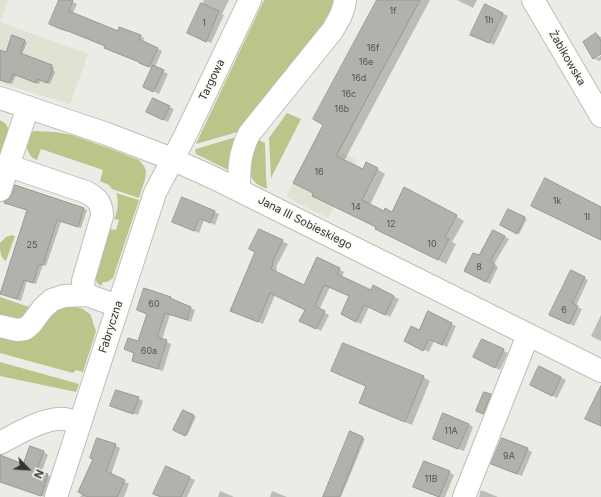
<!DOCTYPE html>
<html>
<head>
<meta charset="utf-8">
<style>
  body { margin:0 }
  #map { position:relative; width:601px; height:497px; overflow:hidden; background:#ebece5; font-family:Inter,sans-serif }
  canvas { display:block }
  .north { position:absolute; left:8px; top:449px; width:40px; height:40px; -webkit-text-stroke:3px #f8faf3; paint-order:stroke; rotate:115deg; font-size:11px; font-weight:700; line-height:16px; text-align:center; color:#333431 }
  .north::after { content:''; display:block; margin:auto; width:14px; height:18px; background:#333431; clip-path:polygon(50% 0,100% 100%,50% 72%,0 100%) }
</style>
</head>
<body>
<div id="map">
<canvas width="601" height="497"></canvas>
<div class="north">N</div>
</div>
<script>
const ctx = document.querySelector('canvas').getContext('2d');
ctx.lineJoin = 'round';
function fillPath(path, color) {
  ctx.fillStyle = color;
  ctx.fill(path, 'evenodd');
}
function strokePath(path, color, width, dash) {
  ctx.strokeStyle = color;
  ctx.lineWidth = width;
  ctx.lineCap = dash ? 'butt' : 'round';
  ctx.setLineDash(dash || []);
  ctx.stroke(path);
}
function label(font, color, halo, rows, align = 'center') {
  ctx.font = font + ' Inter,sans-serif';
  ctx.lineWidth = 3;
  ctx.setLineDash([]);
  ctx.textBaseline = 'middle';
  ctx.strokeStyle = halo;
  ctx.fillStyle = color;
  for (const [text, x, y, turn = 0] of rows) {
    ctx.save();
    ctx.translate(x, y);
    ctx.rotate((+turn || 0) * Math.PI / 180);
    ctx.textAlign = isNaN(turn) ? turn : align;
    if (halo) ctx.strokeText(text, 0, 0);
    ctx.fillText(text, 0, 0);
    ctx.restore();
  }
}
const built = new Path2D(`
  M 0,0 L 8,0 L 0,22 L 88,54 L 70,104 L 0,83 Z
  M 323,143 L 356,160 L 328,218 L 286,197 L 313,144 Z`);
const green = new Path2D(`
  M 264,0 L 336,0 L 333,12 L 241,131 L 196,144 Z
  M 287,113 L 301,119 L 271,178 L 269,138 Z
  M 0,120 L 6,124 L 9,130 L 0,165 Z
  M 34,131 L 55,132 L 72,135 L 111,149 L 139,160 L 144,166 L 146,171 L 145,179 L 139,198 L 112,189 L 109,185 L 100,181 L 103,170 L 41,149 L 37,160 C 25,156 23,137 34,131 Z
  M 236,137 L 231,152 L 230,171 L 196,154 L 195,150 L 196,149 Z
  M 257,140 L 259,140 L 265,143 L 266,176 L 267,189 C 263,187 257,185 254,181 C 244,170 253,152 257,140 Z
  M 116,193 L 139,200 L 113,278 C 109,281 107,283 103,282 L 101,286 L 97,283 L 94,275 L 110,229 L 116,230 L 119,220 L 114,219 C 118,210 119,202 116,193 Z
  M 12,235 L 15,236 L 6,261 C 0,257 0,251 0,243 L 6,237 Z
  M 0,297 L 32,308 L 31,311 L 17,321 L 0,316 Z
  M 73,306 L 83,309 L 90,314 L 93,321 L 93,323 L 96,331 L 83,372 L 76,370 L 73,373 L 0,353 L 0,335 L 20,341 L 29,340 L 40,332 L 47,317 L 59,307 Z
  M 0,362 L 79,384 L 76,392 L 0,376 Z`);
const shadow = new Path2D(`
  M 61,0 L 69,0 L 77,4 L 73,13 L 118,32 L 140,35 L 144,38 L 143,41 L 162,51 L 155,67 L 168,74 L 159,94 L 149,89 L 153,69 L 106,46 L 68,31 L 67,32 L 50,24 Z
  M 204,0 L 229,0 L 222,14 L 224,15 L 211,43 L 188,33 Z
  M 378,0 L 430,0 L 344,161 L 363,171 L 377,169 L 385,174 L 370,205 L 384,212 L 456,216 L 464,221 L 452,242 L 456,244 L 446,264 L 384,233 L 377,227 L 321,200 L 324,124 Z
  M 457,0 L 477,0 L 473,8 Z
  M 485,5 L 508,16 L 494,45 L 476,37 Z
  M 596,34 L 601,37 L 601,53 L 595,57 L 595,59 L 584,42 Z
  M 24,41 L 27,42 L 22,55 L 54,67 L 53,70 L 55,72 L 50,84 L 40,80 L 39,84 L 16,75 L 12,84 L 0,79 L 0,51 L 7,54 Z
  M 601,56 L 601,60 L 599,61 L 595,59 Z
  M 169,107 L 174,109 L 168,122 L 152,115 Z
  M 6,203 L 84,209 L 87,210 L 81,228 L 61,222 L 46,266 L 43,265 L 36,284 L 27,281 L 21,301 L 4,295 L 28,211 Z
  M 508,210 L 527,219 L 519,234 L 501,225 Z
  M 214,212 L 219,214 L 215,225 L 204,220 L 199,233 L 173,222 Z
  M 493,231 L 509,239 L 494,264 L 498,267 L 490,284 L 469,273 Z
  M 282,241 L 288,244 L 276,267 L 277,268 L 276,272 L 304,287 L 339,269 L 344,272 L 342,277 L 371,291 L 374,287 L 399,299 L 390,317 L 369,307 L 361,324 L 347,317 L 350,296 L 330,287 L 319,310 L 329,315 L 321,331 L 306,323 L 306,310 L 275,295 L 263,324 L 237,313 Z
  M 584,278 L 588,280 L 576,306 L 582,309 L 574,326 L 555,317 Z
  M 145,289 L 170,298 L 195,310 L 191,322 L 170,314 L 162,340 L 171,344 L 163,371 L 138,363 L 133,360 L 135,354 L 125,349 L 138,343 L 147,314 L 138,310 Z
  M 601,315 L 601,341 L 591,336 Z
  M 451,324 L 456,326 L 447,347 L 434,341 L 429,352 L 410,344 L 420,331 Z
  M 483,340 L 508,353 L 500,370 L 479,360 Z
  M 540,367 L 566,380 L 557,398 L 536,388 Z
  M 332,371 L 423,377 L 430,381 L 412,425 L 367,407 L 360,403 L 367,387 L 339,375 Z
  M 485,393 L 493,397 L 486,414 L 480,412 Z
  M 138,398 L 143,401 L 138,415 L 116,408 L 112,406 Z
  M 183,411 L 196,417 L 187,436 L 174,430 Z
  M 469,424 L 473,427 L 464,451 L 439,441 Z
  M 363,438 L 365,439 L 341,497 L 324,497 Z
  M 115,445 L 120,448 L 111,475 L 129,484 L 124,497 L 80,497 Z
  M 527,449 L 532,452 L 522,476 L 497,466 Z
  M 44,452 L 48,455 L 41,473 L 52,477 L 45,497 L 20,489 L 0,475 L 0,456 L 24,466 Z
  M 167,467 L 195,480 L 187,497 L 162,497 Z
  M 449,472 L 454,475 L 445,497 L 439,497 L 419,489 Z
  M 481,490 L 498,497 L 479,497 Z
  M 220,491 L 234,497 L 218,497 Z
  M 272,491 L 287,497 L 270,497 Z`);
const building = new Path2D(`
  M 59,0 L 73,0 L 69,11 L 118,31 L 119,27 L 141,35 L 139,39 L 158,48 L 149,67 L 139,63 L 139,62 L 104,48 L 105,46 L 63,29 L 63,30 L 49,24 Z
  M 377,0 L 420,0 L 336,156 L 363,169 L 366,162 L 378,168 L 362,200 L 384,211 L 385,208 L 392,212 L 404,187 L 457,215 L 445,237 L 449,239 L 438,260 L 375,229 L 376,227 L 312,196 L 313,193 L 293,183 L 323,125 L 313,119 Z
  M 201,3 L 219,11 L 206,42 L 187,33 Z
  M 485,4 L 503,13 L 489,43 L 470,35 Z
  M 596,33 L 601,41 L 601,54 L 593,59 L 583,42 Z
  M 12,35 L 25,40 L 20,53 L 52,65 L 51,68 L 53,69 L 47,83 L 37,79 L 36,83 L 13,74 L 9,83 L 0,80 L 0,50 L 6,52 Z
  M 153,65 L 164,70 L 153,92 L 143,87 Z
  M 153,98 L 170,106 L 163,120 L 146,112 Z
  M 545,178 L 601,207 L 601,240 L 531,206 Z
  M 15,185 L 84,208 L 78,227 L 57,220 L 43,265 L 39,264 L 33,283 L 24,280 L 17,299 L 0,294 L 27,210 L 4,203 L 5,201 L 9,199 L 12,194 Z
  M 182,197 L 215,211 L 210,223 L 199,218 L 194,231 L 172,222 Z
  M 508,209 L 525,217 L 517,234 L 500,225 Z
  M 259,229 L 283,240 L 272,263 L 273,264 L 271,269 L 304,285 L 317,257 L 340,268 L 337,274 L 371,290 L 373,285 L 394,296 L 385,315 L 364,305 L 356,322 L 341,314 L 349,296 L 324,285 L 315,306 L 325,311 L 316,329 L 299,321 L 305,310 L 270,293 L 258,322 L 230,311 L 255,252 L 249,249 Z
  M 493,230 L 505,236 L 490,261 L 495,264 L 486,282 L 464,271 L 473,253 L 479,255 Z
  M 571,270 L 585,277 L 572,303 L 578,306 L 569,324 L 549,315 Z
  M 144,288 L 171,297 L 170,298 L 191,307 L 187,320 L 165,313 L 157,337 L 167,340 L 158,369 L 132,361 L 134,353 L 124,349 L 128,338 L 138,341 L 147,314 L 137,310 Z
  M 428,311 L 452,323 L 442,345 L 429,339 L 423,351 L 404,341 L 411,326 L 419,330 Z
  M 482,339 L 504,349 L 495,368 L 473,357 Z
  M 343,343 L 424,376 L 405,422 L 359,403 L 366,386 L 331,371 Z
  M 539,366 L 561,377 L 552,396 L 530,385 Z
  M 601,386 L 601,426 L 585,419 Z
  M 116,390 L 139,397 L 133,414 L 110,406 Z
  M 484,392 L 491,394 L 483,414 L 476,411 Z
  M 183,410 L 194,415 L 185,436 L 173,430 Z
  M 443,413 L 469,424 L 458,449 L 433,439 Z
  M 350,431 L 363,437 L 344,486 L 339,497 L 323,497 Z
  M 97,438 L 116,444 L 106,471 L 125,480 L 117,497 L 88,497 L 78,492 L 93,459 L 90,458 Z
  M 502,438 L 528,448 L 517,474 L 491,464 Z
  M 30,446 L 44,451 L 37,470 L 48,474 L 41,496 L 0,482 L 0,455 L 23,464 Z
  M 424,461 L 450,471 L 439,497 L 413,487 Z
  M 166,466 L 190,477 L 181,497 L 161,497 L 153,494 Z`);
const minor = new Path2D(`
  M 533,0 L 601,116
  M 0,98 L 107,134 L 172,159 L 214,178 L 601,371
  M 9,166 L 86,192 C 97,198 102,203 102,216 L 83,281 L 84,291 L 87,295
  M 0,190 L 28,107
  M 239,190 C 239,169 239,154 249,134 L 332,31 C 338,21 344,12 345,0
  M 0,326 L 17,330 L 25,329 L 31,324 L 43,308 L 52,300 L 64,296 L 87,295 L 118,306
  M 0,443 C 18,433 45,417 65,419 C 70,420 75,422 80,424
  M 56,497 L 155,193 L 186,134 L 250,0
  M 464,497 L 528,335`);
const numberNames = [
  ["1f",393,11],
  ["1h",489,20],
  ["1",204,23],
  ["16f",373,48],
  ["16e",366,62],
  ["16d",359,78],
  ["16c",349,94],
  ["16b",342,109],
  ["16",319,172],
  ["1k",557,201],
  ["14",356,207],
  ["1l",587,217],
  ["12",391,224],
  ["10",432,244],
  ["25",32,245],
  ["8",479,267],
  ["60",154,304],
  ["6",564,310],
  ["60a",149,351],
  ["11A",451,431],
  ["9A",509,456],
  ["11B",431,479]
];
const streetNames = [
  ["Żabikowska",567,58,60],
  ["Targowa",212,80,-64],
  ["Jana III Sobieskiego",305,223,27],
  ["Fabryczna",111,327,-72]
];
fillPath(built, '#dfe3d4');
fillPath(green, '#bac689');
fillPath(shadow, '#0003');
fillPath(building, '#b1b2ac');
strokePath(building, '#989993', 1);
strokePath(minor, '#bebfb9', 24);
strokePath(minor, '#fff', 22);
label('9px', '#525450', null, numberNames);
label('11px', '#333431', '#f8faf3', streetNames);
</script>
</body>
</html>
